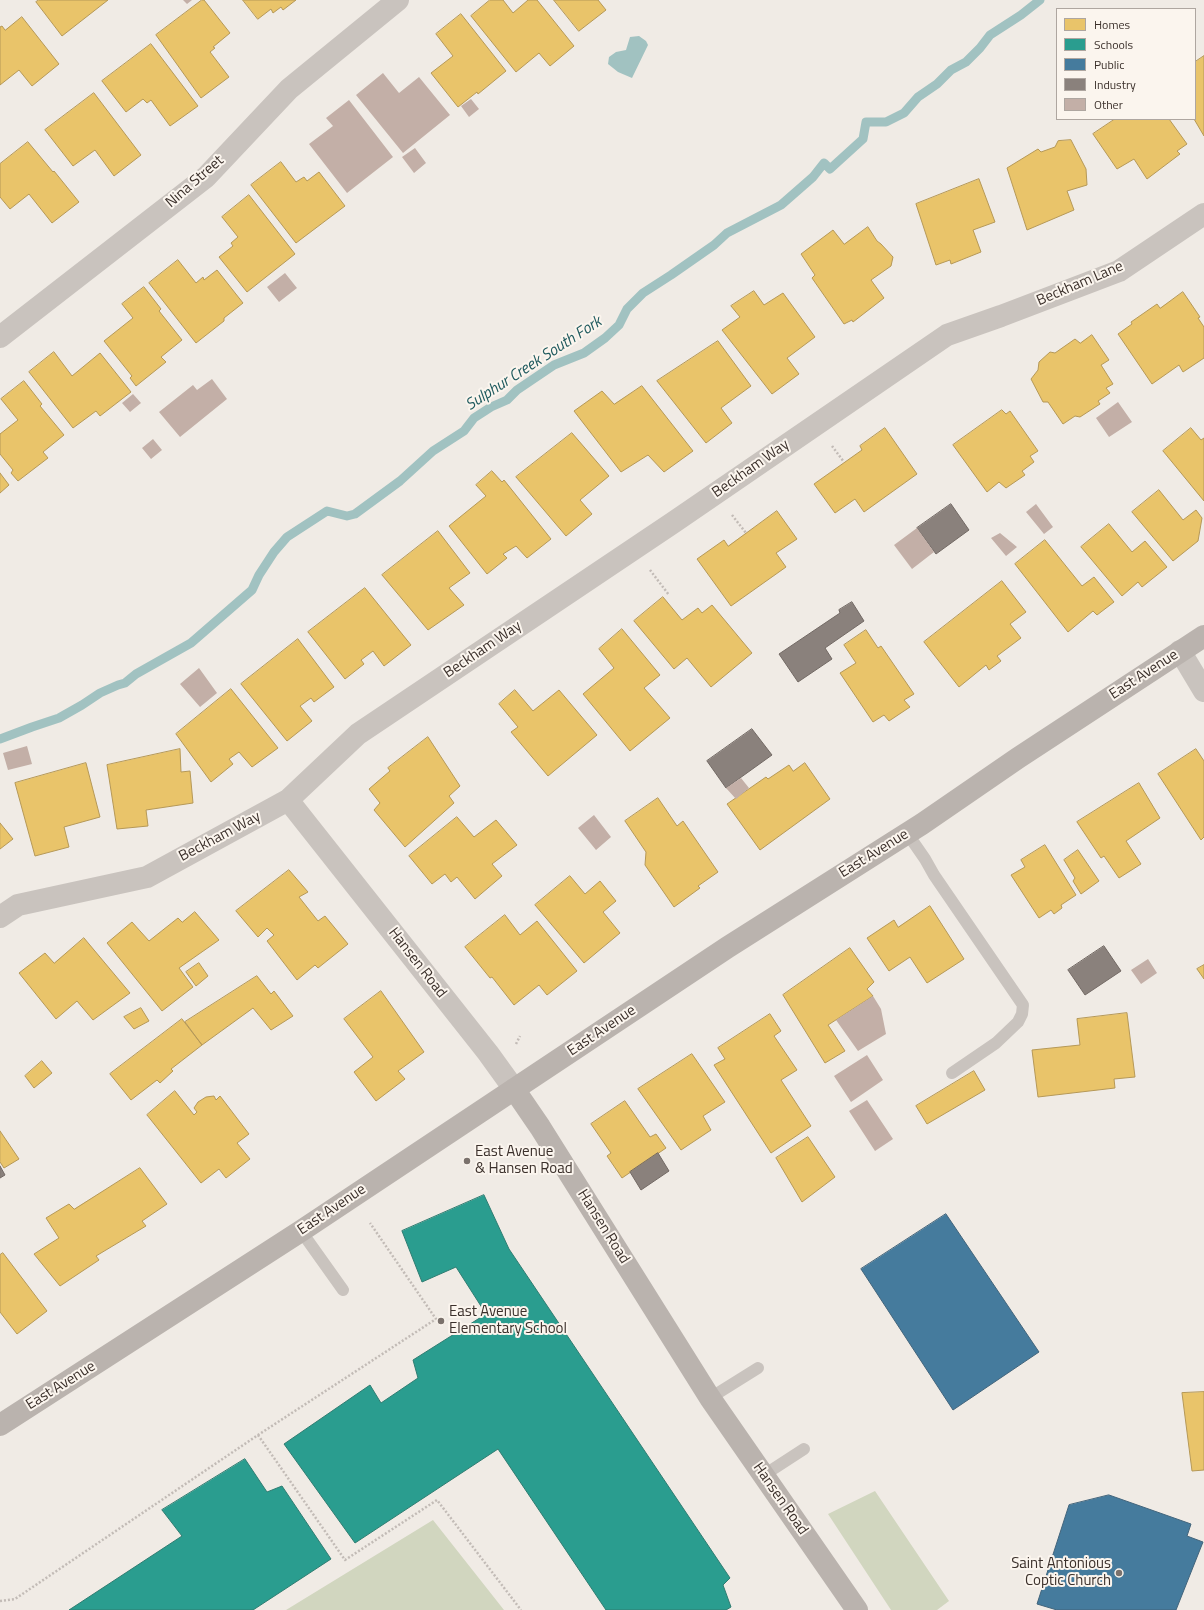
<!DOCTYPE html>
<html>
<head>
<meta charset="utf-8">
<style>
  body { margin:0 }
  #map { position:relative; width:1204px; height:1610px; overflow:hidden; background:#f0ebe5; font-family:"Titillium Web",sans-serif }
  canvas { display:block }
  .legend { position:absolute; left:1056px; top:8px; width:140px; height:112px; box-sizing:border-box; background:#fbf5ee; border:1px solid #aea6a0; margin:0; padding:5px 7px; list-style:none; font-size:12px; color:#3b302b }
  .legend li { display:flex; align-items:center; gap:8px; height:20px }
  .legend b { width:20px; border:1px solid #aea6a0 }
</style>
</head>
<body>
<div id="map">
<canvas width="1204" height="1610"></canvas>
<ul class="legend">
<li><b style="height:11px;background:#e9c46a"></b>Homes</li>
<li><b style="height:11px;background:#2a9d8f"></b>Schools</li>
<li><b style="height:11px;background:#457b9d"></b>Public</li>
<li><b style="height:11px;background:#8a817c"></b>Industry</li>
<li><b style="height:11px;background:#c3afa7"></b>Other</li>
</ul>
</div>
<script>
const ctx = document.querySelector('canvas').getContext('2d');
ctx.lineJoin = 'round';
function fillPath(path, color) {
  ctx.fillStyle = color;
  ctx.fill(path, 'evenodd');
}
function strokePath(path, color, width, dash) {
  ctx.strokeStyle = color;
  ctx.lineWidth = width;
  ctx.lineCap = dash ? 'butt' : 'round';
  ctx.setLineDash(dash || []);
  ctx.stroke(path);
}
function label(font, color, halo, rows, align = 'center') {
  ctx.font = font + ' "Titillium Web",sans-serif';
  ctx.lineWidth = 4;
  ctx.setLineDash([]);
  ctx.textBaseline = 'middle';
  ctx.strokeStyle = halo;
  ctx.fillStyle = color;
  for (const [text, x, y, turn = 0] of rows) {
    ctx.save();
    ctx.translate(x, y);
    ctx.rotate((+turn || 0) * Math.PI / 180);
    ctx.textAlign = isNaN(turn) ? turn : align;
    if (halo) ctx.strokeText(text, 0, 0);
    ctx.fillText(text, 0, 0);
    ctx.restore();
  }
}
const green = new Path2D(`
  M 875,1491 L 949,1601 L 937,1610 L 891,1610 L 828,1514 Z
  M 433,1520 L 504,1610 L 286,1610 Z`);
const water = new Path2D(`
  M 639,36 L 646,41 L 648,45 L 632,78 L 618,72 L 608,64 L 609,57 L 616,52 L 626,50 L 630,37 Z`);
const homes = new Path2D(`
  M 39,0 L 108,0 L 62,36 L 36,2 Z
  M 202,0 L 204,0 L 230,33 L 213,47 L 215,48 L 210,52 L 229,77 L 201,98 L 156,35 Z
  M 243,0 L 296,0 L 283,10 L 281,7 L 273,13 L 271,9 L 258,19 Z
  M 490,0 L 503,0 L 513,13 L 528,0 L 537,0 L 574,46 L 550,66 L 539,53 L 516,72 L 471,16 Z
  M 554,0 L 598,0 L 606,10 L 579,31 Z
  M 461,14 L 506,71 L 478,94 L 477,92 L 458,107 L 431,73 L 453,56 L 436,34 Z
  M 22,17 L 59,64 L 32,86 L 19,70 L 0,85 L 0,27 L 2,26 L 5,30 Z
  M 151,44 L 198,106 L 170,126 L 151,100 L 147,103 L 143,99 L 126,112 L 102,81 Z
  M 1204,56 L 1204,136 L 1194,119 L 1195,119 L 1195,62 Z
  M 94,93 L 141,155 L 114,176 L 95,150 L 73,166 L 45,130 Z
  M 1115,119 L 1169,119 L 1187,144 L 1177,151 L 1180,154 L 1147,179 L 1134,159 L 1117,169 L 1093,134 Z
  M 1071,140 L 1086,169 L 1087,185 L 1067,191 L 1074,210 L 1027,230 L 1007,168 L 1038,149 L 1041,152 L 1055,147 L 1058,141 Z
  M 28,142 L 53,172 L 54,171 L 79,202 L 52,223 L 29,194 L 10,209 L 0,197 L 0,164 Z
  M 281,162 L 296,182 L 304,177 L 307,181 L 319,172 L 345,206 L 296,243 L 251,185 Z
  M 979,179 L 995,222 L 973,230 L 981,252 L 951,264 L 950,260 L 936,265 L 916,204 Z
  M 249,195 L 295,254 L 247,292 L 219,257 L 233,246 L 231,243 L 238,237 L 222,217 Z
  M 868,227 L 877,241 L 881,244 L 893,257 L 891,266 L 871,280 L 884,298 L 853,322 L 852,320 L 844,324 L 812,278 L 815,275 L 801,254 L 833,230 L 844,244 Z
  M 178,260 L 196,283 L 203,277 L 204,280 L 217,270 L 243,303 L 224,318 L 224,321 L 196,343 L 149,283 Z
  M 144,287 L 161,309 L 159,311 L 182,340 L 161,357 L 166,362 L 136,386 L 130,378 L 132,376 L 104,341 L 133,318 L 122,304 Z
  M 754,291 L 764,305 L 783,293 L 815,337 L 787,358 L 799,374 L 772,394 L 722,330 L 740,317 L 731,306 Z
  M 1183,292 L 1200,317 L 1198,318 L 1204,327 L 1204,358 L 1183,372 L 1179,365 L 1152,384 L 1118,334 L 1132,324 L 1131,322 L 1157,304 L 1160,308 Z
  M 1092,335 L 1109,360 L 1101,365 L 1113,384 L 1106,388 L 1110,393 L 1098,401 L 1100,404 L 1080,417 L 1075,416 L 1063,424 L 1048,402 L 1043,402 L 1031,379 L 1038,370 L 1039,362 L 1050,352 L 1055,353 L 1075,339 L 1080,343 Z
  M 718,341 L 751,386 L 721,408 L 732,423 L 706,443 L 657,381 Z
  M 54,352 L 72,376 L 100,353 L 131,392 L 100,416 L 96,411 L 73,428 L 29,372 Z
  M 24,381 L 42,404 L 40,406 L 64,435 L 43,452 L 48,458 L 18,481 L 11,473 L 13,470 L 0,454 L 0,434 L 18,420 L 1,399 Z
  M 642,386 L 693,451 L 664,472 L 648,455 L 621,472 L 574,411 L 602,391 L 614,404 Z
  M 1002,410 L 1006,414 L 1010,411 L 1038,451 L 1030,456 L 1034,462 L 1022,471 L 1025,475 L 1006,488 L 999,482 L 987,492 L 953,445 Z
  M 885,428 L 917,474 L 864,512 L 855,499 L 835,513 L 814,484 L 862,450 L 860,446 Z
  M 1191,428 L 1201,440 L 1204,438 L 1204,501 L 1163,451 Z
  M 572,433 L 609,476 L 580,500 L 592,514 L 566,536 L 516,477 Z
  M 492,471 L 502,482 L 504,480 L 551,539 L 527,558 L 516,546 L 503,554 L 507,558 L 487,574 L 449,526 L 486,496 L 476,485 Z
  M 0,473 L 9,485 L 0,493 Z
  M 1159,490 L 1183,520 L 1196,510 L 1202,518 L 1198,541 L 1173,561 L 1132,512 Z
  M 777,511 L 797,539 L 776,553 L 786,567 L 731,606 L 697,559 L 724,540 L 728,546 Z
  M 1109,524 L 1132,552 L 1145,541 L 1167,567 L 1142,587 L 1138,582 L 1122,596 L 1081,547 Z
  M 438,531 L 470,573 L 449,588 L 464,605 L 428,630 L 382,575 Z
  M 1045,540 L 1082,586 L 1094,577 L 1114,602 L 1097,615 L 1093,611 L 1068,632 L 1015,564 Z
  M 1002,581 L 1026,612 L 1010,624 L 1021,638 L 997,656 L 1001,661 L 989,670 L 986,665 L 959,687 L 924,642 Z
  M 365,588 L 411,645 L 384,666 L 373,651 L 361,660 L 364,664 L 345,679 L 308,632 Z
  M 663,597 L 682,620 L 698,608 L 702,613 L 712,605 L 752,653 L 711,687 L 687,658 L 674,669 L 634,621 Z
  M 622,629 L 660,675 L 644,688 L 670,718 L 630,751 L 583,694 L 614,668 L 599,649 Z
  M 866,630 L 878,648 L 881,646 L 914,694 L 904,700 L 910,707 L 889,721 L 884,715 L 873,722 L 840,673 L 856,663 L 844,645 Z
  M 298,639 L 334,687 L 314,702 L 311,698 L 300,706 L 312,721 L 287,741 L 241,684 Z
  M 231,689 L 278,748 L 252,767 L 239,752 L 229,759 L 233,764 L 211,782 L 176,734 Z
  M 515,690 L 533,711 L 559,690 L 597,735 L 548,776 L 511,732 L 518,727 L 499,704 Z
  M 428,737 L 460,786 L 449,796 L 454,803 L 405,847 L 374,810 L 380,803 L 369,789 L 390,771 L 388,768 Z
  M 180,749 L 181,772 L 190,771 L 193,803 L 146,810 L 148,826 L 117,829 L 107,765 Z
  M 1196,749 L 1204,761 L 1204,837 L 1201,840 L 1158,774 Z
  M 86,763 L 100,817 L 64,827 L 69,847 L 35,856 L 15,783 Z
  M 805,763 L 830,799 L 760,850 L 727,804 L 766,777 L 768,779 L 789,765 L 793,771 Z
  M 1139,783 L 1160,818 L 1126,841 L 1141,864 L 1119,878 L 1104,856 L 1101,858 L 1077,822 Z
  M 658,798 L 677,826 L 683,821 L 718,872 L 698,886 L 700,888 L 674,907 L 645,865 L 646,852 L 625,821 Z
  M 457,817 L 474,837 L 496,820 L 517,845 L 492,864 L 502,876 L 475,899 L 457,877 L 451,882 L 445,874 L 432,884 L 409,856 Z
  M 0,823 L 13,839 L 0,849 Z
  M 1045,845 L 1076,895 L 1061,905 L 1062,908 L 1054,914 L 1051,910 L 1039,918 L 1011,875 L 1025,867 L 1021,860 Z
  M 1078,850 L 1099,881 L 1081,894 L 1073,881 L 1075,878 L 1064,860 Z
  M 289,870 L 308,892 L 299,897 L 318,921 L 325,916 L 348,944 L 318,968 L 315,965 L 297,980 L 267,941 L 274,935 L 267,928 L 258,937 L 236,911 Z
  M 570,876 L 585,894 L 600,881 L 616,901 L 603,912 L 620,933 L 584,963 L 535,905 Z
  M 930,906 L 964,959 L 927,983 L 910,957 L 889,971 L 867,938 L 894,920 L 898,927 Z
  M 195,912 L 219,940 L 179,968 L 193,987 L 162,1011 L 107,943 L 132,922 L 149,941 L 178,918 L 182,922 Z
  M 505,915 L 520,935 L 537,921 L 577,971 L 547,995 L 539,985 L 514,1005 L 492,977 L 490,978 L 465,947 Z
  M 84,938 L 130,993 L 93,1020 L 77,1001 L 56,1019 L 19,973 L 45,953 L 54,963 Z
  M 850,948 L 874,982 L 867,989 L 873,996 L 828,1025 L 845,1051 L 825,1063 L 783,995 Z
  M 199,963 L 208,976 L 196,986 L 186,972 Z
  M 1204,965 L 1204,979 L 1197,969 Z
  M 257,976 L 271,994 L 274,991 L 293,1016 L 271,1030 L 253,1008 L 202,1045 L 185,1022 Z
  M 381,991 L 424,1052 L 398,1071 L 405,1079 L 376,1101 L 354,1072 L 373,1057 L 344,1019 Z
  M 141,1008 L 149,1021 L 134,1029 L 124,1017 Z
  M 1127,1013 L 1135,1077 L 1114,1079 L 1115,1088 L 1038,1097 L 1032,1050 L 1080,1045 L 1077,1019 Z
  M 770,1014 L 781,1031 L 774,1036 L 797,1070 L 781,1080 L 811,1126 L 771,1153 L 714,1065 L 725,1059 L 718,1048 Z
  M 182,1019 L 202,1045 L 171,1069 L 173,1071 L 160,1083 L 157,1080 L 131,1100 L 110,1074 Z
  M 692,1054 L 725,1102 L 703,1116 L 711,1130 L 681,1150 L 638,1089 Z
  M 42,1061 L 52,1073 L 34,1088 L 25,1076 Z
  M 974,1071 L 985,1090 L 927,1124 L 916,1106 Z
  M 175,1091 L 194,1115 L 197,1112 L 194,1108 L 198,1102 L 206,1097 L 214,1096 L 216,1100 L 220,1096 L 249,1134 L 237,1143 L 250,1159 L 226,1178 L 219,1169 L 201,1183 L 147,1115 Z
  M 625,1101 L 650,1137 L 656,1134 L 666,1148 L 622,1178 L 607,1156 L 611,1153 L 591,1124 Z
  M 0,1131 L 19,1159 L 4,1168 L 0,1162 Z
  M 808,1137 L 835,1177 L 802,1202 L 776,1158 Z
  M 140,1168 L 167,1204 L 142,1221 L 146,1226 L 96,1256 L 99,1260 L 60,1286 L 34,1254 L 59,1238 L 46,1218 L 69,1204 L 74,1209 Z
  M 3,1253 L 47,1311 L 17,1334 L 0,1312 L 0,1255 Z
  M 1204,1392 L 1204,1470 L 1192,1471 L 1182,1393 Z`);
const schools = new Path2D(`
  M 484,1195 L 509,1249 L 730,1578 L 723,1585 L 731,1607 L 726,1610 L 606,1610 L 498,1449 L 355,1543 L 284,1444 L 370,1385 L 381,1403 L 418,1378 L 413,1360 L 486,1314 L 456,1267 L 422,1282 L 402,1231 Z
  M 245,1459 L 267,1492 L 282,1486 L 331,1559 L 253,1610 L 69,1610 L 182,1536 L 162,1510 Z`);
const public = new Path2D(`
  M 946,1214 L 1039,1352 L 953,1410 L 861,1269 Z
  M 1109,1495 L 1191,1524 L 1187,1536 L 1203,1542 L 1176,1610 L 1057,1610 L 1037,1604 L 1069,1505 Z`);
const industry = new Path2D(`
  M 951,504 L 969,530 L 936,554 L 917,528 Z
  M 852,602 L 864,621 L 825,648 L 832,659 L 798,682 L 779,654 L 840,613 L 839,610 Z
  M 752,729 L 772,755 L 726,788 L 707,761 Z
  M 1104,946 L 1121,971 L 1085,995 L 1068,970 Z
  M 658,1153 L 669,1171 L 641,1190 L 630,1172 Z
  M 0,1166 L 5,1175 L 0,1178 Z`);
const stream = new Path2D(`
  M 0,739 L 32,727 L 59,718 L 82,705 L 100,693 L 118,685 L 125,683 L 136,674 L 191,643 L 252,590 L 259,575 L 274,552 L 287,537 L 327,511 L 347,516 L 355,514 L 400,481 L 433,451 L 464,431 L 474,418 L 491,407 L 507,400 L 517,390 L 554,365 L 584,353 L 605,338 L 619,325 L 627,309 L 643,293 L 671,275 L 714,245 L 727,233 L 781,205 L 813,177 L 824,163 L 830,169 L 863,139 L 866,122 L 886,122 L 904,113 L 918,97 L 937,84 L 951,70 L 966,62 L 980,48 L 990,35 L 1021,15 L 1040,0`);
const building = new Path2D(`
  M 183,0 L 192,0 L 187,4 Z
  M 383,73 L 399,93 L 419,77 L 450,115 L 403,153 L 356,95 Z
  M 471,99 L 479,109 L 469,117 L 461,106 Z
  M 349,100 L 393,157 L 347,193 L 309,144 L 333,126 L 326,118 Z
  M 415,148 L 426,163 L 414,173 L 402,157 Z
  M 285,273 L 297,288 L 279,302 L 267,287 Z
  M 212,379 L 227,399 L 180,437 L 159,412 L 193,385 L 197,390 Z
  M 133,394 L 141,403 L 130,412 L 122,403 Z
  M 1118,402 L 1132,422 L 1109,437 L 1096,418 Z
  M 153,439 L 162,450 L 151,459 L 142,448 Z
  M 1036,504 L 1053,527 L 1044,534 L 1026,512 Z
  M 917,528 L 934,552 L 912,569 L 894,545 Z
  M 1000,533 L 1017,547 L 1006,556 L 991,538 Z
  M 199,668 L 217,693 L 200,707 L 180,684 Z
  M 27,746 L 32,764 L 8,770 L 3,753 Z
  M 741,778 L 749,788 L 736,799 L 726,788 Z
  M 594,815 L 611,837 L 596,850 L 578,828 Z
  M 1148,959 L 1157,973 L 1141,984 L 1131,970 Z
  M 873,996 L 881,1009 L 886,1034 L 858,1051 L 836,1020 Z
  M 867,1055 L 883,1080 L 851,1102 L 834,1076 Z
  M 867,1100 L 893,1139 L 875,1151 L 849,1111 Z`);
const path = new Path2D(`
  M 832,446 L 844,462
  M 732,515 L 746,533
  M 650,570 L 669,595
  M 516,1044 L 520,1036
  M 258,1435 L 345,1560 L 437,1500 L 521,1610
  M 0,1601 L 15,1599 L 258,1435 L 436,1319 L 370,1223`);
const lane = new Path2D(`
  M 907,833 L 925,859 L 934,875 L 1023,1005 L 1022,1014 L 1018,1022 L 996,1043 L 952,1073
  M 301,1231 L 343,1290
  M 710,1398 L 758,1368
  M 764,1475 L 804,1449`);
const street = new Path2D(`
  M 0,337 L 206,177 L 289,89 L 398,0
  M 1180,651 L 1204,691
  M 288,800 L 488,1053 L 514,1089
  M 0,917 L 18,905 L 147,877 L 288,800 L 358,734 L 674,522 L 947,335 L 1001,316 L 1119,271 L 1204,214`);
const secondary = new Path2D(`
  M 514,1089 L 540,1127 L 710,1398 L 857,1610
  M 0,1425 L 301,1231 L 728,947 L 922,824 L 1018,758 L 1204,636`);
const markers = [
  [467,1161,4,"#7a716c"],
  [441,1321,4,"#7a716c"],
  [1119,1573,4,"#7a716c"]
];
const streetNames = [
  ["Nina Street",195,182,-41],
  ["Beckham Lane",1080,284,-23],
  ["Beckham Way",751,469,-35],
  ["Beckham Way",483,650,-34],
  ["East Avenue",1144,675,-33],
  ["Beckham Way",220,837,-28],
  ["East Avenue",874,854,-32],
  ["Hansen Road",417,963,52],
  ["East Avenue",602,1031,-34],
  ["East Avenue",332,1210,-34],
  ["Hansen Road",603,1227,58],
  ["East Avenue",61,1386,-32],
  ["Hansen Road",780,1499,55]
];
const poiNames = [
  ["East Avenue",475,1152],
  ["& Hansen Road",475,1169],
  ["East Avenue",449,1312],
  ["Elementary School",449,1329],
  ["Saint Antonious",1111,1564,"right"],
  ["Coptic Church",1111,1581,"right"]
];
const waterNames = [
  ["Sulphur Creek South Fork",534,364,-33]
];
fillPath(green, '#d1d6bf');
fillPath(water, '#a1c2c1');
fillPath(homes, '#e9c46a');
strokePath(homes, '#b59857', 1);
fillPath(schools, '#2a9d8f');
strokePath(schools, '#2f7c71', 1);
fillPath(public, '#457b9d');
strokePath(public, '#42647b', 1);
fillPath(industry, '#8a817c');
strokePath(industry, '#726964', 1);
strokePath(stream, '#a1c2c1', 9);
fillPath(building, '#c3afa7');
strokePath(path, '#c2bbb6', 2.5, [2, 2]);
strokePath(lane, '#c9c3be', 12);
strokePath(street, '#c9c3be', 22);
strokePath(secondary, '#bab3ae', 22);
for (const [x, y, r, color] of markers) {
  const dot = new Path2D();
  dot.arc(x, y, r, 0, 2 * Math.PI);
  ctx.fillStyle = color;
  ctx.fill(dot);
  strokePath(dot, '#fbf5ee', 1.5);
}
label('15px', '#3b302b', '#fbf5ee', streetNames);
label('15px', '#3b302b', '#fbf5ee', poiNames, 'left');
label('italic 16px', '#1f5a5e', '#fbf5ee', waterNames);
</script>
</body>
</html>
